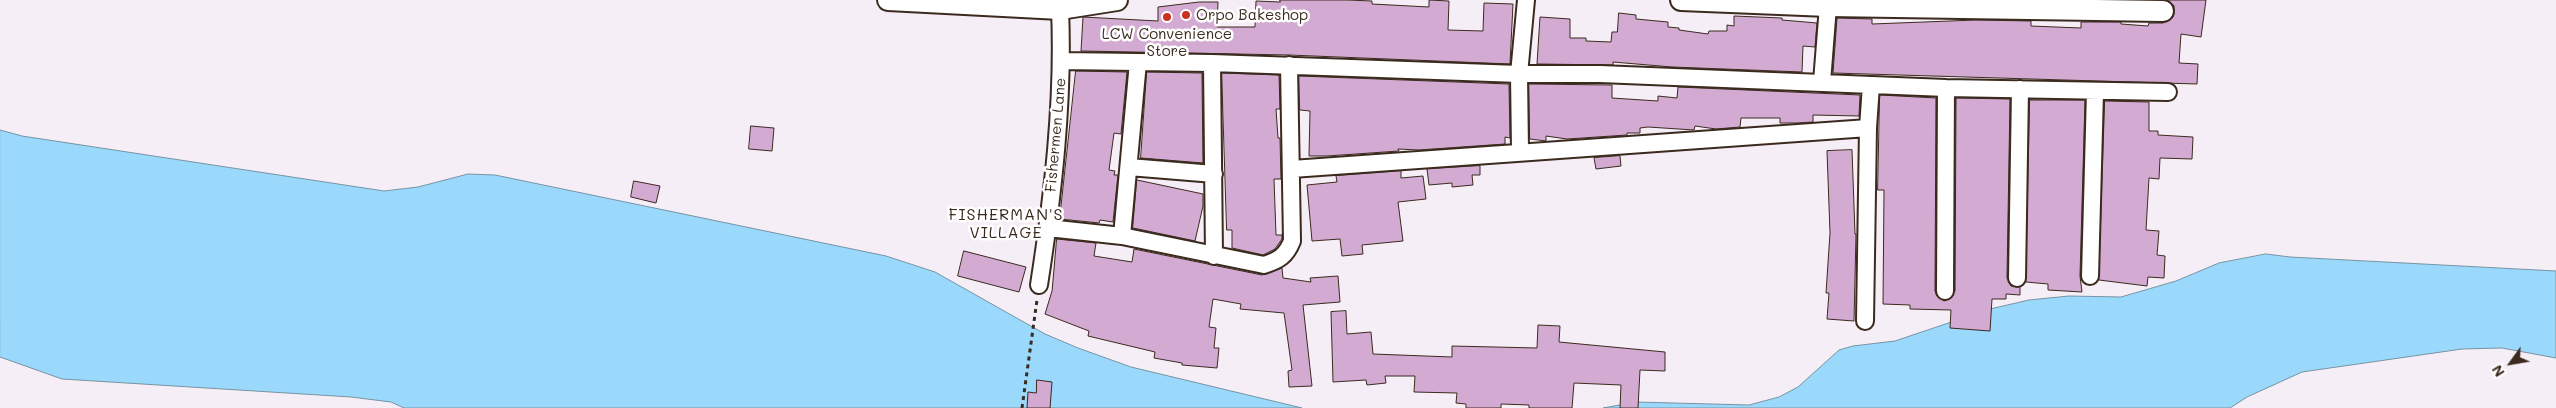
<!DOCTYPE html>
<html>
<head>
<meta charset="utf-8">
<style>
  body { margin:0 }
  #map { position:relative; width:2556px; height:408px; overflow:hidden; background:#f6eef6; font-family:Mali,sans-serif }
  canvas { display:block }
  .north { position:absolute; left:2486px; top:338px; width:50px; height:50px; -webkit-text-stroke:4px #fff; paint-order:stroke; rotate:238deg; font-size:14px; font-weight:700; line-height:20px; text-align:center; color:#3b2a1e }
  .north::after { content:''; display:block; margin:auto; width:18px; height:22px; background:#3b2a1e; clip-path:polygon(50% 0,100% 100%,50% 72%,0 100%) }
</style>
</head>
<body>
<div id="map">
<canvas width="2556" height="408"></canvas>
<div class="north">N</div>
</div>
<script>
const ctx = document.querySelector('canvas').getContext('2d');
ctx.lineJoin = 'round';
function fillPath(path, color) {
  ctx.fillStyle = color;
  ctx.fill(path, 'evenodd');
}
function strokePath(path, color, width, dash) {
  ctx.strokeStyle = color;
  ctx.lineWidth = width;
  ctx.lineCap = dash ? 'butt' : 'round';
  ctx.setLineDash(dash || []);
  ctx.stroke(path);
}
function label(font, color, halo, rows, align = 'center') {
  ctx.font = font + ' Mali,sans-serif';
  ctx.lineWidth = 5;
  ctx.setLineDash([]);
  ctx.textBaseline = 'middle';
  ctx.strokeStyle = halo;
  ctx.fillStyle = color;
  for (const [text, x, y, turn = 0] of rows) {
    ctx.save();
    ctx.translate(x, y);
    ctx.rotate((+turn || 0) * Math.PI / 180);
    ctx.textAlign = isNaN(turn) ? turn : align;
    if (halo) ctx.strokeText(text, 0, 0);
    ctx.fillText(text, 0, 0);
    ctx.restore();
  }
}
const water = new Path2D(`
  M 0,130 L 22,136 L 384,191 L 418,187 L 468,174 L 495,175 L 886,256 L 935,272 L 1045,334 L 1078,348 L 1131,367 L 1302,408 L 404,408 L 391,402 L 351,397 L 62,379 L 0,357 Z
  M 2266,254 L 2290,257 L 2556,271 L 2556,358 L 2502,348 L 2462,349 L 2302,372 L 2247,397 L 2230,408 L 1603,408 L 1636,402 L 1749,405 L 1779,397 L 1798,387 L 1839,350 L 1853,346 L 1895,341 L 1990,309 L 2029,300 L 2069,296 L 2121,297 L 2176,281 L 2219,263 Z`);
const building = new Path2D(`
  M 1280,0 L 1348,0 L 1372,1 L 1372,4 L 1429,7 L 1429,0 L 1449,1 L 1448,30 L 1483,31 L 1484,3 L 1513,4 L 1510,64 L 1289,55 L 1081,51 L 1083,17 L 1158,21 L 1158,7 L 1199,2 L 1218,2 L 1217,27 L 1255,27 L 1256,1 L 1280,2 Z
  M 2166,0 L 2206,0 L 2201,37 L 2181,34 L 2179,63 L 2198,64 L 2197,84 L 1833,73 L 1837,18 L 1872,19 L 1872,24 L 1976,20 L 2031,21 L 2031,26 L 2081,28 L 2081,22 L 2121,22 L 2121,24 L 2148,26 L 2149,23 L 2163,23 L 2173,17 L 2174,6 Z
  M 1619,13 L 1636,15 L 1636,19 L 1668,22 L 1668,27 L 1679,28 L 1679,30 L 1708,34 L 1709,31 L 1727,31 L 1727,25 L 1734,26 L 1734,16 L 1782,18 L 1782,20 L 1817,23 L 1815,47 L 1803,46 L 1802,72 L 1672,67 L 1613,62 L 1613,65 L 1537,64 L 1540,17 L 1570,19 L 1570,38 L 1586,38 L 1586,41 L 1611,42 L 1612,32 L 1617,32 Z
  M 1076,71 L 1127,72 L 1121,134 L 1114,133 L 1109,170 L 1115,171 L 1114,175 L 1118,175 L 1113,222 L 1100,220 L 1099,223 L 1060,219 Z
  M 1147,72 L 1202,73 L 1203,163 L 1141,158 Z
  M 1222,73 L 1279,75 L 1280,109 L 1276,109 L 1278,138 L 1280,138 L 1281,179 L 1274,179 L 1276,235 L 1282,235 L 1282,239 L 1275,249 L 1263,255 L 1232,248 L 1232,230 L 1227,230 Z
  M 1299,76 L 1509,84 L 1510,138 L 1505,137 L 1505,144 L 1419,150 L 1398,149 L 1399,151 L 1327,156 L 1309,156 L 1310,111 L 1300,110 Z
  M 1529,84 L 1612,85 L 1612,98 L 1658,101 L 1658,96 L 1677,98 L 1678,87 L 1860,95 L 1859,116 L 1813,115 L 1813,122 L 1797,123 L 1780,123 L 1780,118 L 1741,118 L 1740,127 L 1716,129 L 1695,126 L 1694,130 L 1648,127 L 1640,128 L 1640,133 L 1627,133 L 1627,135 L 1567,139 L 1546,136 L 1546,141 L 1530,139 Z
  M 1880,95 L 1936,98 L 1935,291 L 1937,296 L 1944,301 L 1950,299 L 1955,291 L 1956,98 L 2010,99 L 2007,278 L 2011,286 L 2020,287 L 2020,295 L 2006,294 L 2006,299 L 1992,299 L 1990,331 L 1950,328 L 1951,310 L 1910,309 L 1910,305 L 1883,304 L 1884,190 L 1878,190 Z
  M 2030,100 L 2085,100 L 2080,276 L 2082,292 L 2048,290 L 2048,284 L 2026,282 Z
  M 2105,101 L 2149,102 L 2149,131 L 2158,131 L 2158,135 L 2193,137 L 2192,159 L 2160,158 L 2159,179 L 2149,178 L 2146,230 L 2159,231 L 2157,255 L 2165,256 L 2164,278 L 2148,277 L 2147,286 L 2099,280 Z
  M 751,126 L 774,128 L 772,151 L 749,149 Z
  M 1852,150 L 1855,234 L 1856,234 L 1854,321 L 1827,319 L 1829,293 L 1826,293 L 1830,233 L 1827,151 Z
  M 1620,156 L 1621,166 L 1596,169 L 1594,158 Z
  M 1480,166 L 1480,175 L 1472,175 L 1473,185 L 1452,187 L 1452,183 L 1429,185 L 1427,169 Z
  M 1401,171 L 1401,178 L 1423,176 L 1426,199 L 1398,202 L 1403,241 L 1362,245 L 1363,254 L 1342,256 L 1340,239 L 1312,241 L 1307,185 L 1337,182 L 1336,176 Z
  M 1137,180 L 1203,194 L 1203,206 L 1195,241 L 1133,228 Z
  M 634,181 L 660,186 L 656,203 L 631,197 Z
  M 1057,239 L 1096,243 L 1094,256 L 1132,262 L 1134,249 L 1262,275 L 1282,268 L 1283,278 L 1311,282 L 1310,278 L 1338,276 L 1340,302 L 1303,305 L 1312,386 L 1289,387 L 1288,371 L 1292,370 L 1284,313 L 1240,309 L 1241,304 L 1213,299 L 1209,327 L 1216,328 L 1214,348 L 1219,348 L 1217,368 L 1182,365 L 1182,363 L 1154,358 L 1155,352 L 1088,336 L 1089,331 L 1045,314 L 1052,291 Z
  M 964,251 L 1026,267 L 1019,292 L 958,276 Z
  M 1346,311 L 1347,334 L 1371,332 L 1373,354 L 1452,357 L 1452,346 L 1537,348 L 1538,325 L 1560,326 L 1559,342 L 1665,352 L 1665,371 L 1640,370 L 1638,408 L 1620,408 L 1621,385 L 1574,383 L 1572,408 L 1529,408 L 1529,405 L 1501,404 L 1501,408 L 1466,408 L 1466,404 L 1456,403 L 1457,393 L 1414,392 L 1415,376 L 1385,376 L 1386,383 L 1367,385 L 1366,380 L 1333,382 L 1331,312 Z
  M 1037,380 L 1052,382 L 1050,408 L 1027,408 L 1028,392 L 1036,393 Z`);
const path = new Path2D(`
  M 1022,408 L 1037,300`);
const minor = new Path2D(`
  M 1062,61 L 1212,63 L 1519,74 L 1600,74 L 1946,88 L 2168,92
  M 1212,63 L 1214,256
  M 1822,82 L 1828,6
  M 1520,151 L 1519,74 L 1526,0
  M 1129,167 L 1214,174
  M 1292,169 L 1868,128
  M 1048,228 L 1122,236 L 1264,265 C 1279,260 1286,256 1292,241 L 1289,65
  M 1122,236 L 1138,62
  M 2090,276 L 2095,92
  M 2017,278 L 2020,89
  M 1039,285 C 1053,195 1064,101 1060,9
  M 1945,291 L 1946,88
  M 1865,321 L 1868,128 L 1871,85`);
const tertiary = new Path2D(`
  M 888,0 L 1060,9 L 1117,0
  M 1681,0 L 1828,6 L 2163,11`);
const markers = [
  [1186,15,5,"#c8321e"],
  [1167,17,5,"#c8321e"]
];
const poiNames = [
  ["Orpo Bakeshop",1196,15],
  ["LCW Convenience",1167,34,"center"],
  ["Store",1167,51,"center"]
];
const streetNames = [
  ["Fishermen Lane",1056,135,-85]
];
const neighbourhoodNames = [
  ["FISHERMAN'S",1006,215],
  ["VILLAGE",1006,233]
];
fillPath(water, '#9bd9fc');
strokePath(water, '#7593a3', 1);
fillPath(building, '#d2aad2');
strokePath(building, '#3b2a1e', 1);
strokePath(minor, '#3b2a1e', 20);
strokePath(tertiary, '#3b2a1e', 24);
strokePath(path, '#3b2a1e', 3, [4, 4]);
strokePath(minor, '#fff', 16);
strokePath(tertiary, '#fff', 20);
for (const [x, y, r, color] of markers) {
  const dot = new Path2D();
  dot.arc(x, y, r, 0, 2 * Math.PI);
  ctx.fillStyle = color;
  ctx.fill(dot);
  strokePath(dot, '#fff', 2);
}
label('15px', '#3b2a1e', '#fff', poiNames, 'left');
label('15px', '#3b2a1e', '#fff', streetNames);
ctx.letterSpacing = '1px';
label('16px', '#3b2a1e', '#fff', neighbourhoodNames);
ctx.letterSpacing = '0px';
</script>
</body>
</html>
